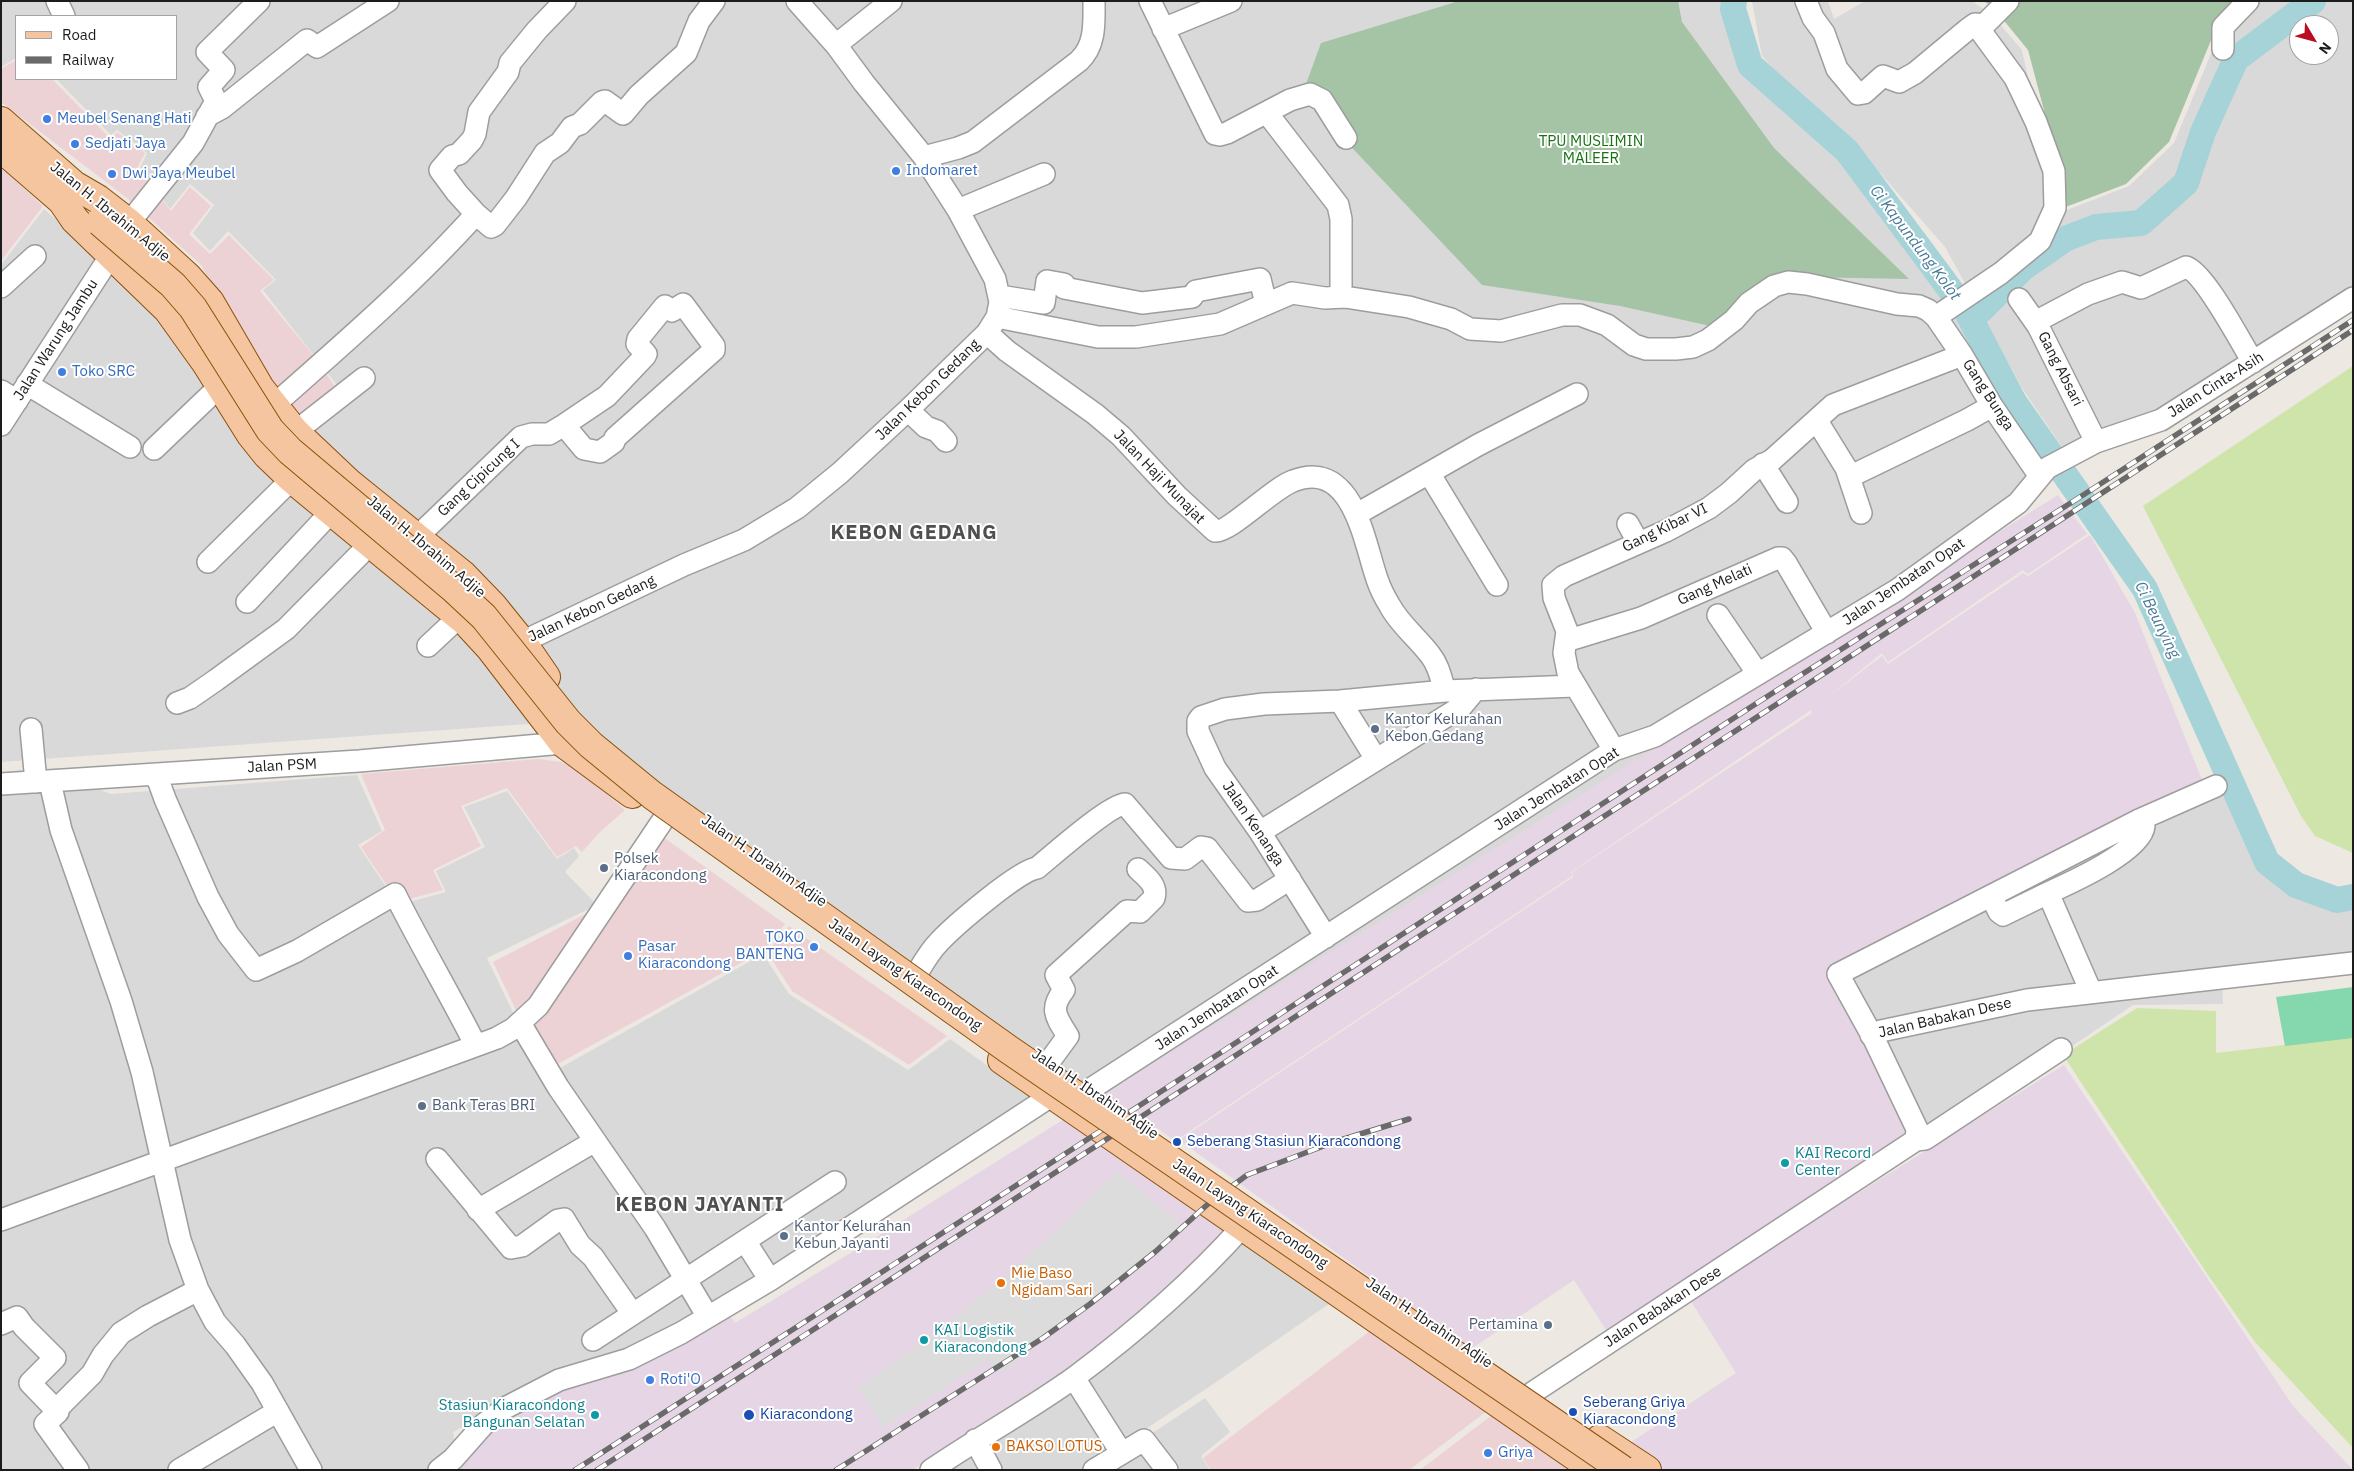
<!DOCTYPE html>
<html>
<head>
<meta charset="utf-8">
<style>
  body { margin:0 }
  #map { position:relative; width:2354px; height:1471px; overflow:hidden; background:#ede8e2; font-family:"IBM Plex Sans",sans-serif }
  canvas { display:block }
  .frame { position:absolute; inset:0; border:2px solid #1c1c1c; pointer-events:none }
  .legend { position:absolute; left:15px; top:15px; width:162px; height:65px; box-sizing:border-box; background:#fff; border:1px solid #a4a4a4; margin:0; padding:6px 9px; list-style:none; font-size:15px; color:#1c1c1c }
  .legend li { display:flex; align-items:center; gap:10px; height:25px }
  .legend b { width:25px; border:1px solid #a4a4a4 }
  .north { position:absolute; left:2289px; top:15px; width:50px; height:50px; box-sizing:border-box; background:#fff; border:1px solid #a4a4a4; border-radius:50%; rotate:127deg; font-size:14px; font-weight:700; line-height:20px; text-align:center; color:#1c1c1c }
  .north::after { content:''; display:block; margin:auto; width:18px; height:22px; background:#bb0d22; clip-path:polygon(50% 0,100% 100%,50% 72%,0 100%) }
</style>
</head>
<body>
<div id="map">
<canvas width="2354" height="1471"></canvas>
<div class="frame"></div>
<ul class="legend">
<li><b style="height:6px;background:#f5c59f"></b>Road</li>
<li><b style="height:6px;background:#6a6a6a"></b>Railway</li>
</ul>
<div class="north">N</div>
</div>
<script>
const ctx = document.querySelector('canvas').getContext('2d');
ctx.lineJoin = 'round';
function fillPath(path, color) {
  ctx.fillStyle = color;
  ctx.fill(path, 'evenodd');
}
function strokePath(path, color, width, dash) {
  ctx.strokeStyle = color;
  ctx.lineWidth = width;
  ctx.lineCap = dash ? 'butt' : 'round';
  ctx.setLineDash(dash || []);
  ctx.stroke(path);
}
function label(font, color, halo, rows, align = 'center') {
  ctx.font = font + ' "IBM Plex Sans",sans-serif';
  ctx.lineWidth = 4;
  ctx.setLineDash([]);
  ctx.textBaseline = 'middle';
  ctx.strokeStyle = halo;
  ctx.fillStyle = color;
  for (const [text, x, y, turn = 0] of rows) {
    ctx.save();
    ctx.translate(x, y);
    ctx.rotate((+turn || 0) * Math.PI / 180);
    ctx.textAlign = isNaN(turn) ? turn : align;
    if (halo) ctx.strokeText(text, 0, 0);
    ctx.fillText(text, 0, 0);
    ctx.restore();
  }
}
const residential = new Path2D(`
  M 1,1 L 1732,1 L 1750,65 L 1847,151 L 1965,317 L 2049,462 L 1920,591 L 1100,1104 L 591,745 L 300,433 L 347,398 L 263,290 L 276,280 L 228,231 L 210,251 L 193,233 L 214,205 L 190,184 L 170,209 L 140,168 L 147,153 L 117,130 L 111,135 L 56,79 L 176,79 L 176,16 L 16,16 L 16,58 L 1,67 Z
  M 1752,1 L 1828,1 L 1834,19 L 1865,1 L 1972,1 L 1991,14 L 2022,50 L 2041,137 L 2062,212 L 2129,186 L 2174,143 L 2220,32 L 2244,1 L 2353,1 L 2353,288 L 2221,368 L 2108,443 L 2062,447 L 2022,388 L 1945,247 L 1881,174 L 1795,93 L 1762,56 ZM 2299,25 L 2329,25 L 2329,55 L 2299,55 Z
  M 44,209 L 99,257 L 1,417 L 1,265 Z
  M 114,267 L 471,634 L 541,723 L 1,762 L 1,442 L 60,347 Z
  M 39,767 L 111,794 L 357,775 L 382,831 L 358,845 L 398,905 L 446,892 L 436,871 L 485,847 L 464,807 L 507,791 L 557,859 L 574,848 L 579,856 L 565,872 L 597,905 L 487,958 L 544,1077 L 763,954 L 789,994 L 908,1070 L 950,1039 L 1036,1100 L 786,1262 L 629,1352 L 564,1371 L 453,1432 L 456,1449 L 430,1470 L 1,1470 L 1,773 Z
  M 2225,793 L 2260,866 L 2294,896 L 2326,907 L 2353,910 L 2353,958 L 2222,975 L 2223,1004 L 2133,1005 L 1927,1144 L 1842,976 Z
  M 1241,1234 L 1336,1299 L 1206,1389 L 1084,1470 L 928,1470 Z
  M 1205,1398 L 1230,1432 L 1201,1456 L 1210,1470 L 1097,1470 Z`);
const commercial = new Path2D(`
  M 16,60 L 16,79 L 52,79 L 111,139 L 117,132 L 145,153 L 137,168 L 171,211 L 190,187 L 211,206 L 189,234 L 210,254 L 229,235 L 274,280 L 260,291 L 309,350 L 340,393 L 295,427 L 201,265 L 127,198 L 1,102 L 1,69 Z
  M 1,167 L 43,206 L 1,261 Z
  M 538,759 L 561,762 L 579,770 L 625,810 L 599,833 L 582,852 L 576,846 L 557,857 L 507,788 L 461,806 L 481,846 L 433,870 L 443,890 L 398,902 L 361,847 L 385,830 L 361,774 Z
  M 656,832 L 785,924 L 764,950 L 545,1071 L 493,962 L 601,906 Z
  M 789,926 L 947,1036 L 909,1065 L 792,991 L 767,952 Z
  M 1371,1330 L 1487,1411 L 1409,1470 L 1211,1470 L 1203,1458 Z
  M 1492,1415 L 1571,1470 L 1420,1470 Z`);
const industrial = new Path2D(`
  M 2058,495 L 2087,534 L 2028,574 L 2023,570 L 1888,662 L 1882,653 L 1828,697 L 1882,656 L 1888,664 L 2023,573 L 2028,576 L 2090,535 L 2135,613 L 2208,795 L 1834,975 L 1912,1131 L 1610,1336 L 1574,1280 L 1471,1349 L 1179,1140 L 1573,877 L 1572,872 L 1812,713 L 1811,710 L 1571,872 L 1572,876 L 1175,1141 L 1157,1128 L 1125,1156 L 1227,1228 L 1202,1260 L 1069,1373 L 912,1470 L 454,1470 L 473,1453 L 483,1432 L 558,1386 L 663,1352 L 730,1316 L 735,1323 L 862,1246 Z
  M 2064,1065 L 2293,1406 L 2353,1470 L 1637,1470 L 1613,1454 L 1736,1373 L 1689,1298 Z`);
const grass = new Path2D(`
  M 2353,366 L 2353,853 L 2315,836 L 2301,816 L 2143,506 Z
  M 2137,1008 L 2216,1011 L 2216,1053 L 2353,1037 L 2353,1448 L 2255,1342 L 2208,1275 L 2063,1055 Z`);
const cemetery = new Path2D(`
  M 1459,1 L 1678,1 L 1682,22 L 1774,148 L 1909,279 L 1799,277 L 1715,327 L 1620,306 L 1482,285 L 1302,95 L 1321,43 Z
  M 1983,1 L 2239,1 L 2214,33 L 2169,142 L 2126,184 L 2063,208 L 2051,184 L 2045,114 L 2028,50 L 1992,6 Z`);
const pitch = new Path2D(`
  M 2353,987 L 2353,1038 L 2285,1046 L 2276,997 Z`);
const parking = new Path2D(`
  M 1117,1171 L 1186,1229 L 1095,1303 L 999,1373 L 988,1359 L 883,1428 L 858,1387 L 928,1338 L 994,1286 L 1057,1230 Z`);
const river = new Path2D(`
  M 1734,1 L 1733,9 L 1750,65 L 1847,151 L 1967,312 L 2014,402 L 2145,589 L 2267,862 L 2296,885 L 2337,900 L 2353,897
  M 1967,312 L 1981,310 L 2023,268 L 2065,239 L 2096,227 L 2141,223 L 2186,183 L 2203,132 L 2236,59 L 2313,1`);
const minor = new Path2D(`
  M 57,1 L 64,16
  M 1150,1 L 1215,134 L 1220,135 L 1227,133 L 1290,100 L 1310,94 L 1322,100 L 1346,138
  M 1806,1 L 1813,18 L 1824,33 L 1837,69 L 1858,94 L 1864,93 L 1883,76 L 1899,82 L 1915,73 L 1968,29 L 1975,24 L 1984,25
  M 1163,29 L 1231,1
  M 836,45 L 891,1
  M 2223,49 L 2223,27 L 2248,1
  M 1267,113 L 1338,205 L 1341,219 L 1341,297
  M 207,116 L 222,108 L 307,40 L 317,47 L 388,1
  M 924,157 L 958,148 L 973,142 L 1079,61 C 1096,45 1094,23 1094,1
  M 958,210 L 1044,174
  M 476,214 L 457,193 L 440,170 L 452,156 L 459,154 L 472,140 L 475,134 L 479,112 L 508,72 L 510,63 L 537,30 L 565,1
  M 129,223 L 193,143 L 216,101 L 209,87 L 224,70 L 207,52 L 259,1
  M 1,287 L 35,256
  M 999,296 L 1044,303 L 1047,281 L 1064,284 L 1064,288 L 1142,303 L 1192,297 L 1196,291 L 1260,279 L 1266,304
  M 2019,299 L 2038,326 L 2096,442
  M 997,317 L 1098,337 L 1136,337 L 1220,324 L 1292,293 L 1325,298 L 1345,297 L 1409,307 L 1451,319 L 1470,329 L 1501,331 L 1562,315 L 1580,315 L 1607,325 L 1634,345 L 1646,349 L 1676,349 L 1693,347 L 1708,340 L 1734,320 L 1749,303 L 1774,286 L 1788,282 L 1807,284 L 1897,304 L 1919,306 L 1928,310 L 1936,317 L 1962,355 L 1992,406 L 2039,475
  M 1936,317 L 2001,273 L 2040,241 L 2055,208 L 2054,171 L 2036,122 L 2015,78 L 1982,33 L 1983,26 L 2008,1
  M 2035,322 L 2088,294 L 2122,282 L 2141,288 L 2186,267 C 2205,273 2241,343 2253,362
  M 987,333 L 1007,351 L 1095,414 L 1121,436 L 1177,496 L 1215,531 C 1229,533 1273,488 1293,481 C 1353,458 1364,542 1377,579 C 1380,588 1385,598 1390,606 C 1400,625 1419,639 1431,656 C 1439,666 1441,679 1445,691
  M 27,384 L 130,447
  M 1,391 L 17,401
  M 274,405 C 343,344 414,283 476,214 L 491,227 L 495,225 L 516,198 L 545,153 L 560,143 L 572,127 L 580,124 L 602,102 L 605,101 L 623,114 L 639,95 L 686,53 L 699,21 L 714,1
  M 908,410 L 926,427 L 937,431 L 946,441
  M 1817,421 L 1846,468 L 1861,513
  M 1,425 L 111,255
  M 295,432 L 364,378
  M 154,449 L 220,386
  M 1763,464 L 1787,502
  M 1429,473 L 1478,445 L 1577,394
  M 1849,477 L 1967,420 L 1992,406
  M 1357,514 L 1429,473 L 1497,585
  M 1628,524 L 1638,542
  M 417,537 L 521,437 L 532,434 L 549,434 L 564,425 L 607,396 L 645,356 L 646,354 L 637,344 L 638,339 L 665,306 L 672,311 L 683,304 L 714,346 L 714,350 L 615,438 L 614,442 L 600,452 L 584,449 L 564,425
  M 208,562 L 292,479
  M 247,602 L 332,511
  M 1718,615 L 1758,674
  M 1566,641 L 1641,618 L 1778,558 L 1782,558 L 1786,563 L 1827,633
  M 522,642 L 684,565 L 744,540 L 797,508 L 840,473 L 908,410 L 987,333 L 997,317 L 1000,302 L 995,279 L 958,210 L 924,157 L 864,83 L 836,45 L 797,1
  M 428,646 L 459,617
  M 1340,701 L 1376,759
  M 177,703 L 190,698 L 216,680 L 286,629 L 371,543
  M 31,729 L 36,782
  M 1614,750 L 1568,673 L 1564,653 L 1567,631 L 1554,598 L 1553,585 L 1564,576 L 1666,531 L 1709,508 L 1729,493 L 1754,470 L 1772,460 L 1833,405 L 1962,355
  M 156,774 L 165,799 L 208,897 L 228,934 L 256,970 L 297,951 L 395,894 C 420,944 449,993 475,1044
  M 50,782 L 61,830 L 121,1001 L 142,1072 L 180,1240 L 198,1290 L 215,1322 L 235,1345 L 262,1383 L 311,1470
  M 1,784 L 359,761 L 563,743
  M 1260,832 L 1461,707 L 1476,689
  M 2048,893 C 2070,883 2142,851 2144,826 L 2139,820
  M 1991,896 L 1999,912 L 2003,915 L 2048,893 L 2091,992
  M 1326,937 L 1260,832 L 1215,768 L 1198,731 L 1198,721 L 1201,717 L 1225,709 L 1264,704 L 1340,701 L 1445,691 L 1575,686
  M 919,970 C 925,960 931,950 939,942 C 954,926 1019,870 1037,868 C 1053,855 1109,805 1125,804 L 1171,858 L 1185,859 L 1201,847 L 1207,848 L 1248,901 L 1257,900 L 1290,879
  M 520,1023 L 558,1087 L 655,1228 L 708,1317
  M 1871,1035 L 1881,1031 L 2027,1000 L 2353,963
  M 1049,1062 L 1068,1036 C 1056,1017 1049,1009 1064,990 L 1056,975 L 1127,911 L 1140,912 L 1154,898 C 1158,885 1146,877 1138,869
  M 1089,1090 L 1614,750 L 1655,736 L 1897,590 L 2018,503 L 2047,468 L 2096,442 L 2161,420 L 2353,298
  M 1916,1140 L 1925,1139 L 2061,1049
  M 437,1159 L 511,1248 L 522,1246 L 558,1220 L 564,1219 L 580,1245 L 593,1257 L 632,1313
  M 478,1210 L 595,1141
  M 1,1220 L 497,1038 L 513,1029 L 538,1006 L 665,817
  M 745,1241 L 770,1280
  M 1,1324 L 17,1317 L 24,1327 L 55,1358 L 30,1383 L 58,1412 L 45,1424 L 78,1470
  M 593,1340 L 835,1182
  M 1074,1378 L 1121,1452
  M 1532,1393 L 1916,1140 L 1917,1129 L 1875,1041 L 1838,974 L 2139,820 L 2216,786
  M 56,1410 L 92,1374 L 103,1355 L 121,1333 L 148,1316 L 198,1290
  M 975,1440 L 991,1470
  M 179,1470 L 278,1411
  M 439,1470 L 453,1459 L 484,1424 L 505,1408 L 559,1380 L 629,1359 L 681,1333 L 770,1280 L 1051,1096
  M 931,1470 C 978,1438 1029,1410 1075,1377 C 1135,1332 1192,1283 1242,1227
  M 1094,1470 L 1144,1440 L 1167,1470`);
const major = new Path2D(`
  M 1,121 L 74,185 L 98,199 L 129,223 L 187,276 L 210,302 L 260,388 L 295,432 L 349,483 L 463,575 L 493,606 L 522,642 L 546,677
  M 1,148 L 62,201 L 75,220 L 168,310 L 206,363 L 251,435 L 267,455 L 292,479 L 466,622 L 490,648 L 563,743 L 632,794
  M 1002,1060 L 1595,1470
  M 1600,1439 L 1647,1470`);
const rail = new Path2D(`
  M 575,1470 L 1102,1130 L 1757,703 L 2091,490 L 2353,320
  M 597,1470 L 2353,330
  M 836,1470 L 1043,1338 L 1090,1304 L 1155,1252 L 1208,1204 L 1247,1175 L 1334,1142 L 1409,1119`);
const majorBridge = new Path2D(`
  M 100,222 L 173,285 L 193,308 L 270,430 L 290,451 L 454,589 L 484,617 L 568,722 L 591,745 L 652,795 L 1008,1049 L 1623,1470`);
const markers = [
  [47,119,5,"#3f7fe0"],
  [75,144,5,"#3f7fe0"],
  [896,171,5,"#3f7fe0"],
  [112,174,5,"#3f7fe0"],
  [62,372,5,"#3f7fe0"],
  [1375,729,5,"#5c6f8a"],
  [604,868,5,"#5c6f8a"],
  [814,947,5,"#3f7fe0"],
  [628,956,5,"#3f7fe0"],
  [422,1106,5,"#5c6f8a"],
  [1177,1142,5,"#1a4fb4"],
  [1785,1163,5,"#0f9aa8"],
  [784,1236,5,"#5c6f8a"],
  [1001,1283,5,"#e8710a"],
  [1548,1325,5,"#5c6f8a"],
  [924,1340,5,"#0f9aa8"],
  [650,1380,5,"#3f7fe0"],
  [1573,1412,5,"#1a4fb4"],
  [595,1415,5,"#0f9aa8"],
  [749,1415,6,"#1a4fb4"],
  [996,1447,5,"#e8710a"],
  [1488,1453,5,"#3f7fe0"]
];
const shopNames = [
  ["Meubel Senang Hati",57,119],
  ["Sedjati Jaya",85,144],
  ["Indomaret",906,171],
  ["Dwi Jaya Meubel",122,174],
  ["Toko SRC",72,372],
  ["TOKO",804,938,"right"],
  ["BANTENG",804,955,"right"],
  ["Pasar",638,947],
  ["Kiaracondong",638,964],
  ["Roti'O",660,1380],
  ["Griya",1498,1453]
];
const parkNames = [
  ["TPU MUSLIMIN",1591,142],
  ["MALEER",1591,159]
];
const streetNames = [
  ["Jalan H. Ibrahim Adjie",110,212,39],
  ["Jalan Warung Jambu",56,340,-57],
  ["Gang Absari",2060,369,63],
  ["Jalan Cinta-Asih",2216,385,-32],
  ["Jalan Kebon Gedang",928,390,-44],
  ["Gang Bunga",1988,395,57],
  ["Jalan Haji Munajat",1159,477,46],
  ["Gang Cipicung I",479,478,-43],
  ["Gang Kibar VI",1665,528,-26],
  ["Jalan H. Ibrahim Adjie",426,547,40],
  ["Jalan Jembatan Opat",1904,582,-34],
  ["Gang Melati",1715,585,-24],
  ["Jalan Kebon Gedang",592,609,-25],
  ["Jalan PSM",282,766,-3],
  ["Jalan Jembatan Opat",1557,789,-32],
  ["Jalan Kenanga",1253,824,56],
  ["Jalan H. Ibrahim Adjie",764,861,35],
  ["Jalan Layang Kiaracondong",905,975,35],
  ["Jalan Jembatan Opat",1217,1008,-33],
  ["Jalan Babakan Dese",1945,1018,-13],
  ["Jalan H. Ibrahim Adjie",1095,1094,34],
  ["Jalan Layang Kiaracondong",1250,1214,34],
  ["Jalan Babakan Dese",1663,1307,-33],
  ["Jalan H. Ibrahim Adjie",1429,1323,34]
];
const serviceNames = [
  ["Kantor Kelurahan",1385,720],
  ["Kebon Gedang",1385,737],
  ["Polsek",614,859],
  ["Kiaracondong",614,876],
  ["Bank Teras BRI",432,1106],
  ["Kantor Kelurahan",794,1227],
  ["Kebun Jayanti",794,1244],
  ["Pertamina",1538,1325,"right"]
];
const transitNames = [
  ["Seberang Stasiun Kiaracondong",1187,1142],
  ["Seberang Griya",1583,1403],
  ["Kiaracondong",1583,1420],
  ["Kiaracondong",760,1415]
];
const cultureNames = [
  ["KAI Record",1795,1154],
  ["Center",1795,1171],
  ["KAI Logistik",934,1331],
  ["Kiaracondong",934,1348],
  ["Stasiun Kiaracondong",585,1406,"right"],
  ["Bangunan Selatan",585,1423,"right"]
];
const foodNames = [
  ["Mie Baso",1011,1274],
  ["Ngidam Sari",1011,1291],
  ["BAKSO LOTUS",1006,1447]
];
const waterNames = [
  ["Ci Kapundung Kolot",1915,243,53],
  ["Ci Beunying",2157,620,64]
];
const districtNames = [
  ["KEBON GEDANG",914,533],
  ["KEBON JAYANTI",700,1205]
];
fillPath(residential, '#dad9d9');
fillPath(commercial, '#edd2d5');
fillPath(industrial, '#e6d5e5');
fillPath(grass, '#cee4ab');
fillPath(cemetery, '#a5c4a6');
fillPath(pitch, '#85d7ad');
fillPath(parking, '#dcdcdc');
strokePath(river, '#a5d3d8', 26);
strokePath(minor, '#9d9d9d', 24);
strokePath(major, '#8b500a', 30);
strokePath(minor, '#fff', 21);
strokePath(major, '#f5c59f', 28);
strokePath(rail, '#6a6a6a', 5.5);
strokePath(rail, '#fff', 4, [11]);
strokePath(majorBridge, '#8b500a', 30, []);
strokePath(majorBridge, '#f5c59f', 28);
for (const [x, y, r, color] of markers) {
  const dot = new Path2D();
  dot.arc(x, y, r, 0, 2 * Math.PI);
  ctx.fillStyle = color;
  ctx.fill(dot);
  strokePath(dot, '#fff', 2);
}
label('15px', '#366cbe', '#fff', shopNames, 'left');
label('15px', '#167212', '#fff', parkNames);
label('15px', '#1c1c1c', '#fff', streetNames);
label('15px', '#4e5e75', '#fff', serviceNames, 'left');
label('15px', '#164399', '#fff', transitNames, 'left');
label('15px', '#0d838f', '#fff', cultureNames, 'left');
label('15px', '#c56008', '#fff', foodNames, 'left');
label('italic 16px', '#497996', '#fff', waterNames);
ctx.letterSpacing = '1px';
label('bold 20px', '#4f4f4f', '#fff', districtNames);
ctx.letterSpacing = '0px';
</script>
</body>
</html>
